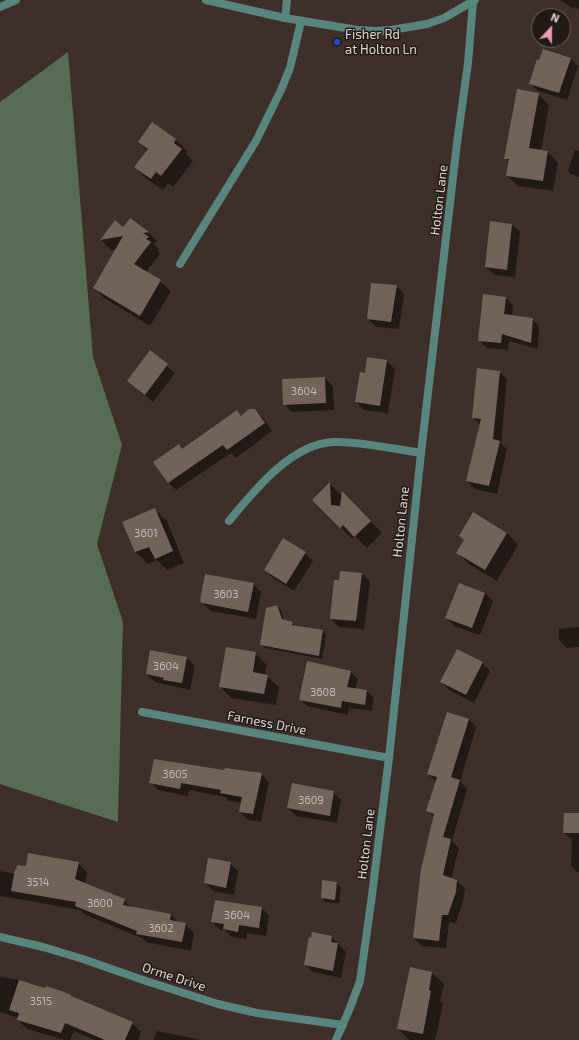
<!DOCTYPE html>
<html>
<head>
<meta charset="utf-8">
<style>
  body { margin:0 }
  #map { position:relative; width:579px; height:1040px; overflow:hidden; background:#3e2f29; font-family:"Exo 2",sans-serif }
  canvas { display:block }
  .north { position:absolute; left:531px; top:8px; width:40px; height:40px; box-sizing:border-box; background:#201916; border:1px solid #6d6562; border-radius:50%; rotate:22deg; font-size:11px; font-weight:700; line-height:16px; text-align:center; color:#e1d7d3 }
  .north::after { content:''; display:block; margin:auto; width:14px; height:18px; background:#f29aad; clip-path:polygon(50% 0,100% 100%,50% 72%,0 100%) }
</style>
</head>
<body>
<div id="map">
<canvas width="579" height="1040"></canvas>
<div class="north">N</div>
</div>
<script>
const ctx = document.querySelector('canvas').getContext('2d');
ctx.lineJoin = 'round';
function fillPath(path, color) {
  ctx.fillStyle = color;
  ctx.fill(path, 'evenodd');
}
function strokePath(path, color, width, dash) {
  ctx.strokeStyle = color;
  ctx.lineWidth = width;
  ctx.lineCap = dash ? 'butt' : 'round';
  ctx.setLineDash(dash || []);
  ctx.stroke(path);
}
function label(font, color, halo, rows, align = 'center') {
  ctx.font = font + ' "Exo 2",sans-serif';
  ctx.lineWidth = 3;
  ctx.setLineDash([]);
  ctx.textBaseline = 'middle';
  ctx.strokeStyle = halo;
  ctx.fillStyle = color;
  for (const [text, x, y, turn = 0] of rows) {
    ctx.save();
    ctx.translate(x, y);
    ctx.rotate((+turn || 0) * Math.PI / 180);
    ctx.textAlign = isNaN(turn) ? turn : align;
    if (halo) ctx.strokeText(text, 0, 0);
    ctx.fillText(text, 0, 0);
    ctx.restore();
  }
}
const forest = new Path2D(`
  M 68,52 L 93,357 L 122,445 L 97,544 L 123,622 L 118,822 L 0,784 L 0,102 Z`);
const shadow = new Path2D(`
  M 560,0 L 579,0 L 579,10 L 575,7 L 574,9 Z
  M 570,58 L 578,66 L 567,100 L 538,91 L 530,83 Z
  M 538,94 L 549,105 L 541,151 L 548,152 L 558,163 L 553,191 L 518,186 L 507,176 L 509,162 L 505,158 Z
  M 153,123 L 176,140 L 187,151 L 186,154 L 193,161 L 173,187 L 168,183 L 163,190 L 147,179 L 136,167 L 148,151 L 139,142 Z
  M 575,150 L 579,151 L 579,177 L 571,174 L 568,171 Z
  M 130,219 L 149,233 L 158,242 L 153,243 L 158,248 L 157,250 L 160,254 L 146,272 L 160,281 L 171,291 L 150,326 L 104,298 L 94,288 L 117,249 L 111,250 L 101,240 L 123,228 Z
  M 512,224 L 520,232 L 515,277 L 494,275 L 486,267 Z
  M 396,286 L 404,294 L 399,329 L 376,327 L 368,319 Z
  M 506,298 L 513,305 L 512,316 L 532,319 L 539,326 L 538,349 L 509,341 L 508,350 L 487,348 L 479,340 Z
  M 150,352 L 175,373 L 153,402 L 128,381 Z
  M 387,361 L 395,369 L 388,413 L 364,410 L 356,402 Z
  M 499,372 L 507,379 L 501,443 L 507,449 L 497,494 L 475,489 L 467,481 L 481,425 L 473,418 Z
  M 325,378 L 333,386 L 334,410 L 292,412 L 284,404 Z
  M 255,410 L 263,418 L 272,431 L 236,458 L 231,453 L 176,490 L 168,482 L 178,445 L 183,450 L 237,411 L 242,416 Z
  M 330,484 L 342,496 L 354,504 L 382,533 L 367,548 L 355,536 L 352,539 L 314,500 Z
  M 155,510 L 167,521 L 184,563 L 167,570 L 157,560 L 148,564 L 136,552 L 123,522 Z
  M 473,513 L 507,533 L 518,545 L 497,581 L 469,564 L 458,553 L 465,541 L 460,536 Z
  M 305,553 L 313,561 L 294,591 L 273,578 L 265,570 Z
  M 362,574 L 370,582 L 364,629 L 339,627 L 331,619 L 340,581 Z
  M 253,584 L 261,592 L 256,619 L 211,611 L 201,601 Z
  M 459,584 L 485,593 L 493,601 L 480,635 L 454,626 L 447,618 Z
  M 277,606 L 281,610 L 284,620 L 292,623 L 296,626 L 323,631 L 326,635 L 322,659 L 265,648 L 261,644 Z
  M 579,627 L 579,647 L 567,648 L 559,640 L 559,629 Z
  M 255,653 L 267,665 L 265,675 L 267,676 L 279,687 L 276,705 L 231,698 L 220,686 Z
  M 187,658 L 195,666 L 190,690 L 155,682 L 147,674 Z
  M 308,662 L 351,672 L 358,679 L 355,690 L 367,691 L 374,698 L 372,711 L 349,708 L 348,715 L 307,706 L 300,699 Z
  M 482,663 L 490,671 L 474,703 L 449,690 L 441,682 Z
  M 469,719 L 476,727 L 460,781 L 467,789 L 452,841 L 459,848 L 451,879 L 457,881 L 465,889 L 463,901 L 456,923 L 449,922 L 446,948 L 422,946 L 414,938 L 434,818 L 428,811 L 436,782 L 428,774 Z
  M 261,774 L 269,782 L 261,822 L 248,820 L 240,812 L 242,803 L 229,801 L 225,797 L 189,790 L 188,796 L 158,790 L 151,782 Z
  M 333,792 L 341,800 L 337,823 L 296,816 L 288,808 Z
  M 579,814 L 579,872 L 577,872 L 571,866 L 572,839 L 564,833 Z
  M 78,863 L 87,872 L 85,884 L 124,900 L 132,908 L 171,915 L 178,922 L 185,924 L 194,933 L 191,951 L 146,942 L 142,938 L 85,915 L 80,910 L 1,896 L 0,898 L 0,871 L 15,874 L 27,867 Z
  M 230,863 L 238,871 L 234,895 L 213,891 L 205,883 Z
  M 323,881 L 337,883 L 341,887 L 339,903 L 325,902 L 322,898 Z
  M 262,908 L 269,916 L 266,936 L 247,933 L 246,939 L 232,937 L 225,930 L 220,930 L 212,922 Z
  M 313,933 L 332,937 L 346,952 L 341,978 L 313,972 L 305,965 Z
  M 411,968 L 432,973 L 444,984 L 440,1001 L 443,1004 L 435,1040 L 409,1040 L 398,1029 Z
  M 0,977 L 15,979 L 71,996 L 73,998 L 132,1023 L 141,1032 L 138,1040 L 95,1040 L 74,1031 L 70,1040 L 65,1040 L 27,1029 L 18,1020 L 19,1018 L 0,1012 Z
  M 156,1031 L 197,1039 L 199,1040 L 154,1040 Z`);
const building = new Path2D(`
  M 543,49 L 571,58 L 559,93 L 529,84 L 537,59 L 539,60 Z
  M 517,89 L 539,93 L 529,148 L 548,151 L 543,181 L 506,176 L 509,159 L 504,159 Z
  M 152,122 L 176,139 L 174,143 L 182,149 L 161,176 L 156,172 L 151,179 L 134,167 L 148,149 L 138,142 Z
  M 130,218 L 149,232 L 143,233 L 149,237 L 146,239 L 151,242 L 134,264 L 161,280 L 140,316 L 93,288 L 123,236 L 100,240 L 115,220 L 123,227 Z
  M 490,221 L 512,224 L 507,270 L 485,267 Z
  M 371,283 L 397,285 L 391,322 L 367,319 Z
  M 483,294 L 506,297 L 504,314 L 533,318 L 531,343 L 502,334 L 501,343 L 478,341 Z
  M 150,350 L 168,364 L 145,395 L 127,381 Z
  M 367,357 L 387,360 L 380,406 L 355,402 L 360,372 L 365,373 Z
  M 477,368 L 500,371 L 493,439 L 500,441 L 489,486 L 466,481 L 481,419 L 472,418 Z
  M 325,377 L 326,403 L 283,405 L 282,379 Z
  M 249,409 L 255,409 L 265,423 L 227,450 L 223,445 L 168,483 L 153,462 L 179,444 L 182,449 L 237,410 L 241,416 Z
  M 330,482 L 331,505 L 340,506 L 342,491 L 371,521 L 354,537 L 343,525 L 340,528 L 312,500 Z
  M 155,508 L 173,551 L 155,559 L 149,547 L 135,552 L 122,522 Z
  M 473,512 L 507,533 L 485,570 L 456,553 L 464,540 L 459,536 Z
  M 283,538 L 306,552 L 286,584 L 264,570 Z
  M 340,571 L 362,573 L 356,621 L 330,619 L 334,580 L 339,580 Z
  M 205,574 L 254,583 L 248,612 L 202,603 L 200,601 Z
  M 459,583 L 485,593 L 472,628 L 445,618 Z
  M 277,605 L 282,619 L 293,622 L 292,625 L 323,630 L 319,656 L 260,645 L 266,608 Z
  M 226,647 L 256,652 L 253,672 L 268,675 L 264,694 L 219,687 Z
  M 457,649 L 483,662 L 466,695 L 440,682 Z
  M 150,650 L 187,657 L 182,683 L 163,680 L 164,678 L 146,674 Z
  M 307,661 L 351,671 L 347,687 L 367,690 L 365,705 L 342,701 L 341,708 L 299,700 Z
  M 447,712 L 469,719 L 451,777 L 460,780 L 443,837 L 451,839 L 443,875 L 457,880 L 456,892 L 448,915 L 442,915 L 439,941 L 413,938 L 421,869 L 434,814 L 426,811 L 437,777 L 427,774 Z
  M 154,759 L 224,770 L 225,768 L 262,773 L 253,814 L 239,812 L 242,797 L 220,793 L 221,790 L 181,783 L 180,789 L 149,783 Z
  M 292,783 L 334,791 L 330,816 L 287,808 Z
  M 564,813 L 579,813 L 579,833 L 563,833 Z
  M 28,853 L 79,862 L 75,879 L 125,899 L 123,905 L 171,914 L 170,920 L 186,923 L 182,942 L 136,934 L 137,931 L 75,906 L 76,902 L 11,891 L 15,869 L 16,870 L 17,865 L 26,866 Z
  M 208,858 L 231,862 L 226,888 L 204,883 Z
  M 322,880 L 337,882 L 335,900 L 321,898 Z
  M 215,900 L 262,907 L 259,928 L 239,925 L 238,932 L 223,929 L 224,924 L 211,922 Z
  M 312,932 L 332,936 L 331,942 L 338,943 L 333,971 L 304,965 L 309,937 L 311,938 Z
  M 410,967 L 432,972 L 429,990 L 431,991 L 423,1034 L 397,1029 Z
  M 19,980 L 45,988 L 46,986 L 64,992 L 71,995 L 71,996 L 133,1022 L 125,1040 L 105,1040 L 65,1023 L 61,1033 L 17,1020 L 19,1013 L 9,1010 Z`);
const service = new Path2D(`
  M 285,18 L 287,0`);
const minor = new Path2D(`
  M 180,264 L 256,141 L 281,90 L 290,68 L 301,21
  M 229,521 C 254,491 291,444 333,442 C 359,441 394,449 421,453
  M 142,712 L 389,758
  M 0,937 L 43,947 L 83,959 L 146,981 L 218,1004 L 257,1013 L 343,1025
  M 336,1040 L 350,1008 L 360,981 L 371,903 L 389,758 L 421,453 L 457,143 L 468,63 L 473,2`);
const tertiary = new Path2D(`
  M 206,0 L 285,18 L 358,30 L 377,31 L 391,30 L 427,24 L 444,18 L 475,0
  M 0,7 L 16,0`);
const markers = [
  [337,42,4,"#1a4fb4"]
];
const numberNames = [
  ["3604",304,391],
  ["3601",146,533],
  ["3603",226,594],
  ["3604",166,666],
  ["3608",323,692],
  ["3605",175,774],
  ["3609",311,800],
  ["3514",38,882],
  ["3600",100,903],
  ["3604",237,915],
  ["3602",161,928],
  ["3515",41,1001]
];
const poiNames = [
  ["Fisher Rd",345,35],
  ["at Holton Ln",345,50]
];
const streetNames = [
  ["Holton Lane",439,200,-83],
  ["Holton Lane",401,522,-84],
  ["Farness Drive",267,723,11],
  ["Holton Lane",366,844,-83],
  ["Orme Drive",174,977,18]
];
fillPath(forest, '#566d54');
fillPath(shadow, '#0007');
fillPath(building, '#72625a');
strokePath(service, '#59857f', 8);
strokePath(minor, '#59857f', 8);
strokePath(tertiary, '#59857f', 8);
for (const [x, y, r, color] of markers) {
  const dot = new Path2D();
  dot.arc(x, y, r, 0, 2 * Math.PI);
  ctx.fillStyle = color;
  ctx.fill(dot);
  strokePath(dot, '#201916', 1.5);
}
label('11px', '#c5bab5', null, numberNames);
label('13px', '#e1d7d3', '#201916', poiNames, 'left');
label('13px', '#e1d7d3', '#201916', streetNames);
</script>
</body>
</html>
